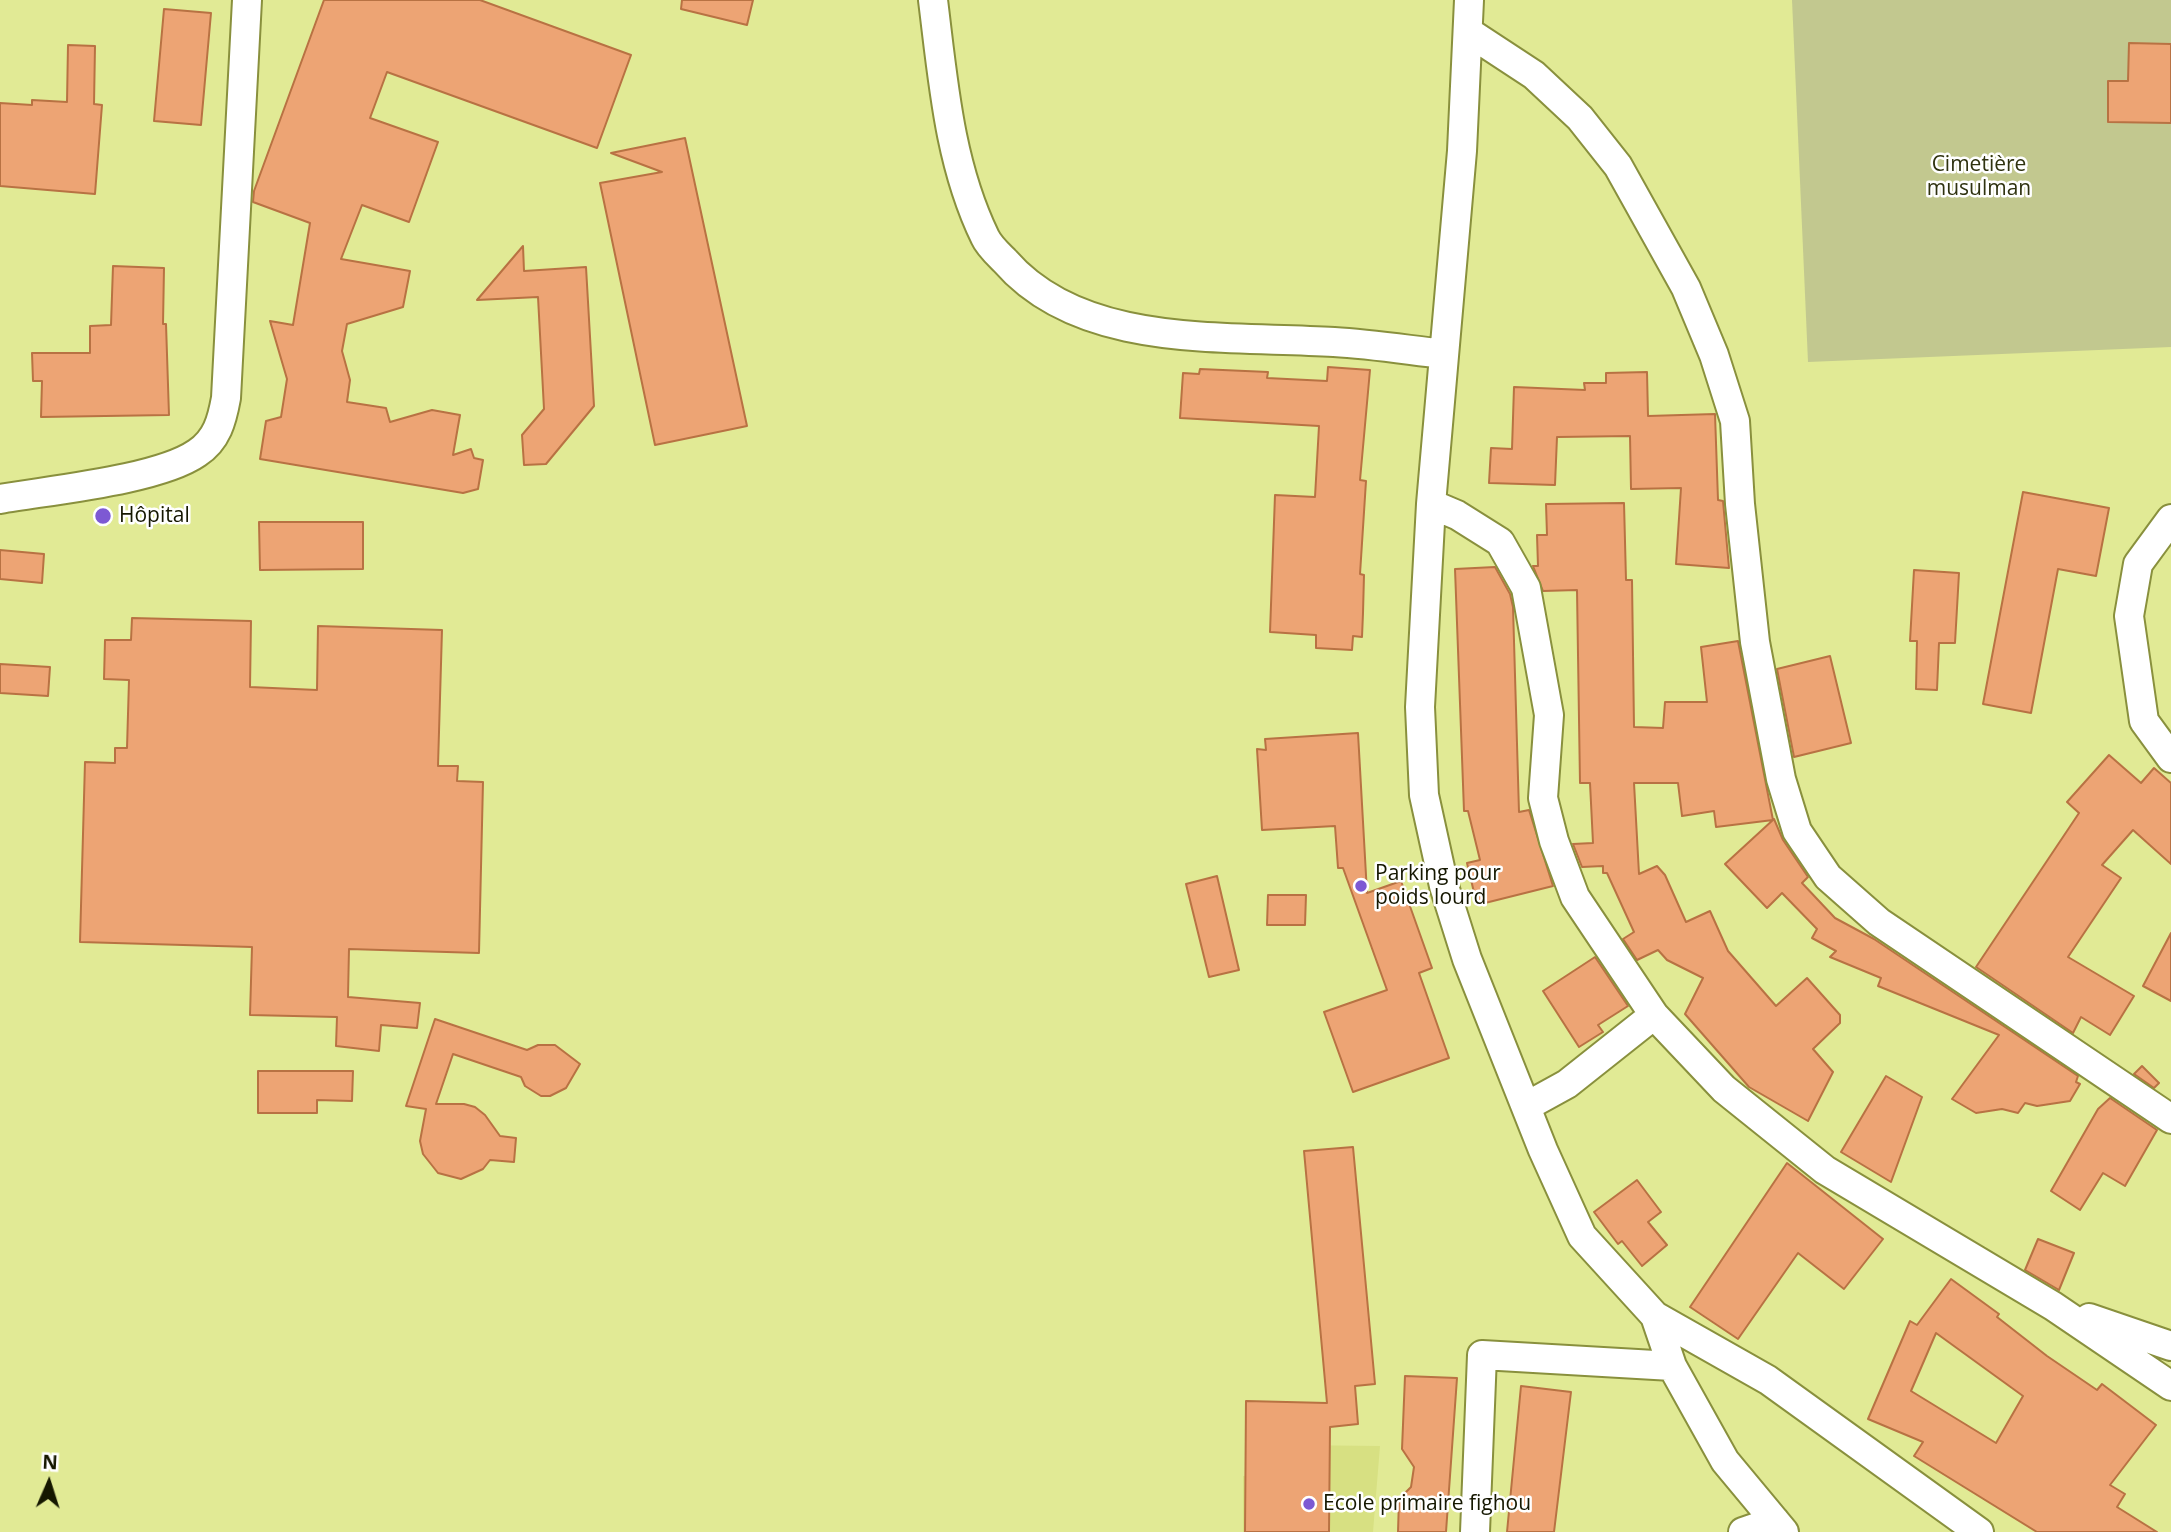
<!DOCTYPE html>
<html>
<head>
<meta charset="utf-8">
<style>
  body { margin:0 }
  #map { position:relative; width:2171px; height:1532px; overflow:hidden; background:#e1ea95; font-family:"Open Sans",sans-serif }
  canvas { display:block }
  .north { position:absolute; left:14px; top:1448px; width:70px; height:70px; -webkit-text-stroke:5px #fff; paint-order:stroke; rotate:3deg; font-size:19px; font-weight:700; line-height:28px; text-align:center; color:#151700 }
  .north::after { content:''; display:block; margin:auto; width:24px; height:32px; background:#151700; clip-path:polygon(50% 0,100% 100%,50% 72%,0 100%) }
</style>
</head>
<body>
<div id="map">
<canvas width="2171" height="1532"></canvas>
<div class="north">N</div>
</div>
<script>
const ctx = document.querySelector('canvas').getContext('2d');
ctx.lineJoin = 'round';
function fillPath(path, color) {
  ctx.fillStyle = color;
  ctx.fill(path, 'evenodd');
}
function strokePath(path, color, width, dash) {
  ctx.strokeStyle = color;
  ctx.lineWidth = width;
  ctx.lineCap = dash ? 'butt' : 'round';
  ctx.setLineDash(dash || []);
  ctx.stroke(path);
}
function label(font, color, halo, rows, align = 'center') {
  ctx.font = font + ' "Open Sans",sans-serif';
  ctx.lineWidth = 5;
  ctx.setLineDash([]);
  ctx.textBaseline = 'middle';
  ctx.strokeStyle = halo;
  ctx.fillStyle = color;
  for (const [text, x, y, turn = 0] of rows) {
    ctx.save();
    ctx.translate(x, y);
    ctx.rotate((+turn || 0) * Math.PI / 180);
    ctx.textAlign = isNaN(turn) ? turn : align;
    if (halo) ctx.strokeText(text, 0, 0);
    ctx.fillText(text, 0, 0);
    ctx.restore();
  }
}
const built = new Path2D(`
  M 1290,1445 L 1380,1446 L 1373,1532 L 1243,1532 L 1243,1476 L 1288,1475 Z`);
const green = new Path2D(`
  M 1792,0 L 2171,0 L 2171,347 L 1808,362 Z`);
const building = new Path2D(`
  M 324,0 L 480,0 L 631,55 L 597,148 L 387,72 L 370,118 L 438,142 L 409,222 L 362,205 L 341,259 L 410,271 L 403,307 L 347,324 L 342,351 L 350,380 L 347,402 L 386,408 L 390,422 L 432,410 L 460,415 L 453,455 L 471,449 L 474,458 L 483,460 L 478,489 L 463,493 L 260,459 L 266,421 L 281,417 L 287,379 L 270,321 L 293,325 L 310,223 L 253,202 L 254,191 Z
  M 682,0 L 753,0 L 747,25 L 681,9 Z
  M 164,9 L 211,13 L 201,125 L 154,121 Z
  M 2129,43 L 2171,44 L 2171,123 L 2108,122 L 2108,81 L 2128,81 Z
  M 68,45 L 95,46 L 94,104 L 102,105 L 95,194 L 0,186 L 0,103 L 32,105 L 32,100 L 67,102 Z
  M 685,138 L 747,426 L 655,445 L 600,183 L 662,172 L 611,153 Z
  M 523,246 L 524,271 L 586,267 L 594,406 L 546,464 L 524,465 L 522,435 L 544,409 L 538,297 L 477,300 Z
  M 113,266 L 164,268 L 163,324 L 166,324 L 169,415 L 41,417 L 42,381 L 33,381 L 32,353 L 90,353 L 90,326 L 111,325 Z
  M 1328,367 L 1370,370 L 1360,480 L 1366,481 L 1360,574 L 1364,575 L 1363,613 L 1362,637 L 1353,636 L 1352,650 L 1316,648 L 1316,635 L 1270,632 L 1275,495 L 1315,497 L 1319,426 L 1180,418 L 1183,373 L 1199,374 L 1200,369 L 1268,372 L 1267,378 L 1327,381 Z
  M 1647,372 L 1648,416 L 1715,414 L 1718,500 L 1723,501 L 1729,568 L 1676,564 L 1681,488 L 1631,489 L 1630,436 L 1557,437 L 1555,485 L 1489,483 L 1491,448 L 1512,449 L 1514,387 L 1585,390 L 1584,383 L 1606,383 L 1606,373 Z
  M 2023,492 L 2109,508 L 2096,576 L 2058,569 L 2031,713 L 1983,704 Z
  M 1624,503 L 1626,580 L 1632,580 L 1634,727 L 1663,728 L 1665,702 L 1707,702 L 1701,647 L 1738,641 L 1773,820 L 1716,827 L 1714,811 L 1682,816 L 1678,783 L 1634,783 L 1639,874 L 1657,866 L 1665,875 L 1686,922 L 1710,911 L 1728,951 L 1776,1006 L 1807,978 L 1840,1015 L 1840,1023 L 1813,1049 L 1833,1072 L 1808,1121 L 1749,1087 L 1685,1014 L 1703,978 L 1667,960 L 1658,950 L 1637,960 L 1623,939 L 1634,932 L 1607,873 L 1603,873 L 1603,866 L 1582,867 L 1573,844 L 1593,843 L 1590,783 L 1580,783 L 1577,590 L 1543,591 L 1533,566 L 1538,566 L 1537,535 L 1547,535 L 1546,504 Z
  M 259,522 L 363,522 L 363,569 L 260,570 Z
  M 0,550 L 44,554 L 42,583 L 0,579 Z
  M 1495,567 L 1510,594 L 1513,607 L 1519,812 L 1529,810 L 1553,886 L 1477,905 L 1467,863 L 1480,860 L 1468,811 L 1464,811 L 1455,569 Z
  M 1914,570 L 1959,573 L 1955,643 L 1939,643 L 1937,690 L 1916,689 L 1917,641 L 1910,641 Z
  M 132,618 L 251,621 L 250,687 L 317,690 L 318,626 L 442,630 L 438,766 L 458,766 L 457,781 L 483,782 L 479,953 L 349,949 L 348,997 L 420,1003 L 417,1028 L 381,1025 L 379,1051 L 336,1046 L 337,1017 L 250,1015 L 252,947 L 80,942 L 85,762 L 115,763 L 115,748 L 127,748 L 129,680 L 104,679 L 105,640 L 131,640 Z
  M 1830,656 L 1851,743 L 1794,757 L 1777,669 Z
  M 0,664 L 50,667 L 48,696 L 0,693 Z
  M 1358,733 L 1367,893 L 1401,881 L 1432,968 L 1419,973 L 1449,1058 L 1353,1092 L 1324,1012 L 1387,990 L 1343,868 L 1338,868 L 1335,826 L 1262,830 L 1257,749 L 1266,750 L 1265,739 Z
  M 2109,755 L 2141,783 L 2154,768 L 2171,783 L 2171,864 L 2133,830 L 2102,865 L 2121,878 L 2068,957 L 2134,996 L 2110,1035 L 2081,1017 L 2073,1033 L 1976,967 L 2079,813 L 2067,802 Z
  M 1774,819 L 1783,840 L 1808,877 L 1802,883 L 1835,918 L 1874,939 L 2078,1076 L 2076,1082 L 2080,1084 L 2070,1101 L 2037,1106 L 2025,1103 L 2018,1113 L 2002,1109 L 1976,1113 L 1952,1099 L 1999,1035 L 1878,986 L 1881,978 L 1830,957 L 1836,951 L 1812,938 L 1817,929 L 1782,893 L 1767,908 L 1725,864 Z
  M 1217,876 L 1239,970 L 1209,977 L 1186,884 Z
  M 1268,895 L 1306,895 L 1305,925 L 1267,925 Z
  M 2171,933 L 2171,1001 L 2143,986 Z
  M 1595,957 L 1628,1006 L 1598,1025 L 1603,1032 L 1579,1047 L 1543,991 Z
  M 435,1019 L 527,1050 L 538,1045 L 555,1045 L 580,1064 L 566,1088 L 550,1096 L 541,1096 L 525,1086 L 521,1077 L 453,1054 L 436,1104 L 464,1104 L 475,1107 L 485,1115 L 500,1136 L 516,1138 L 514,1162 L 490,1160 L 483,1169 L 461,1179 L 438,1173 L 423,1154 L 420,1141 L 426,1109 L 406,1106 Z
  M 2142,1066 L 2159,1083 L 2154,1088 L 2134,1074 Z
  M 258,1071 L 353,1071 L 352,1101 L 317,1100 L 317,1113 L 258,1113 Z
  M 1886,1076 L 1922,1097 L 1891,1182 L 1841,1152 Z
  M 2110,1098 L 2157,1130 L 2125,1186 L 2103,1173 L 2080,1210 L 2051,1191 L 2098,1109 Z
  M 1353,1147 L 1375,1384 L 1355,1386 L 1358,1424 L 1330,1427 L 1329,1532 L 1245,1532 L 1246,1401 L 1327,1403 L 1304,1151 Z
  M 1787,1163 L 1883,1239 L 1844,1289 L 1798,1253 L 1738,1339 L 1690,1307 Z
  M 1637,1180 L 1661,1212 L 1648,1222 L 1667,1245 L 1642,1266 L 1622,1241 L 1618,1244 L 1594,1212 Z
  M 2038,1239 L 2074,1253 L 2059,1290 L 2025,1270 Z
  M 1951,1279 L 1999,1314 L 1997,1317 L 2047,1356 L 2097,1390 L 2102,1384 L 2156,1425 L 2110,1485 L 2125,1494 L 2117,1507 L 2157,1532 L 2037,1532 L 1914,1456 L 1923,1442 L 1868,1419 L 1910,1321 L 1917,1325 ZM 1936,1333 L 2023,1396 L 1996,1443 L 1911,1391 Z
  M 1405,1376 L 1457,1378 L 1446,1532 L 1398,1532 L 1399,1499 L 1411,1487 L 1414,1467 L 1402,1449 Z
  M 1521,1386 L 1571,1392 L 1554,1532 L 1507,1532 Z`);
const minor = new Path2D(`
  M 933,0 C 943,80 949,163 985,237 C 989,246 998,254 1005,261 C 1082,350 1227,335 1334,342 C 1371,344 1408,350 1444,354
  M 1469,0 L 1462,151 L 1431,504 L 1420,707 L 1424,795 L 1444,886 L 1467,959 L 1543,1150 L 1582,1236 L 1655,1316 L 1672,1366 L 1725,1461 L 1784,1532
  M 1470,33 L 1534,75 L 1580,118 L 1618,166 L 1686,288 L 1714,355 L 1735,421 L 1740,504 L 1755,642 L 1781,779 L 1797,831 L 1828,877 L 1879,922 L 2171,1119
  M 0,499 C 51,490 158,480 197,453 C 217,440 222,420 226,398 L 247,0
  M 1431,504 L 1457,515 L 1500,542 L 1526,588 L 1549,715 L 1543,798 L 1554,841 L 1575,897 L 1654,1015 L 1724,1089 L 1825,1170 L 2053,1306 L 2171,1386
  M 2171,519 L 2138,564 L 2129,616 L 2144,721 L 2171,758
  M 1527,1106 L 1567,1084 L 1654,1015
  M 1655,1316 L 1768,1380 L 1979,1532
  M 2089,1318 L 2171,1346
  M 1475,1532 L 1482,1355 L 1672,1366
  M 1743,1532 L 1775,1521`);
const markers = [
  [103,516,9,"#7d59d3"],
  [1361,886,7,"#7d59d3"],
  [1309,1504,7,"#7d59d3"]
];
const parkNames = [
  ["Cimetière",1979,165],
  ["musulman",1979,189]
];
const poiNames = [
  ["Hôpital",119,516],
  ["Parking pour",1375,874],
  ["poids lourd",1375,898],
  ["Ecole primaire fighou",1323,1504]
];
fillPath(built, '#d7e082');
fillPath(green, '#c2c88f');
fillPath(building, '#eda474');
strokePath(building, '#b87243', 2);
strokePath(minor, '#89903d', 32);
strokePath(minor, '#fff', 28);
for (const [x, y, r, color] of markers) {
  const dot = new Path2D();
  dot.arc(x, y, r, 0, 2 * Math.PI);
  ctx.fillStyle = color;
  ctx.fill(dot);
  strokePath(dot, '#fff', 2.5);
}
label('21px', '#2f320f', '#fff', parkNames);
label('21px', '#151700', '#fff', poiNames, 'left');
</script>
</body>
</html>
